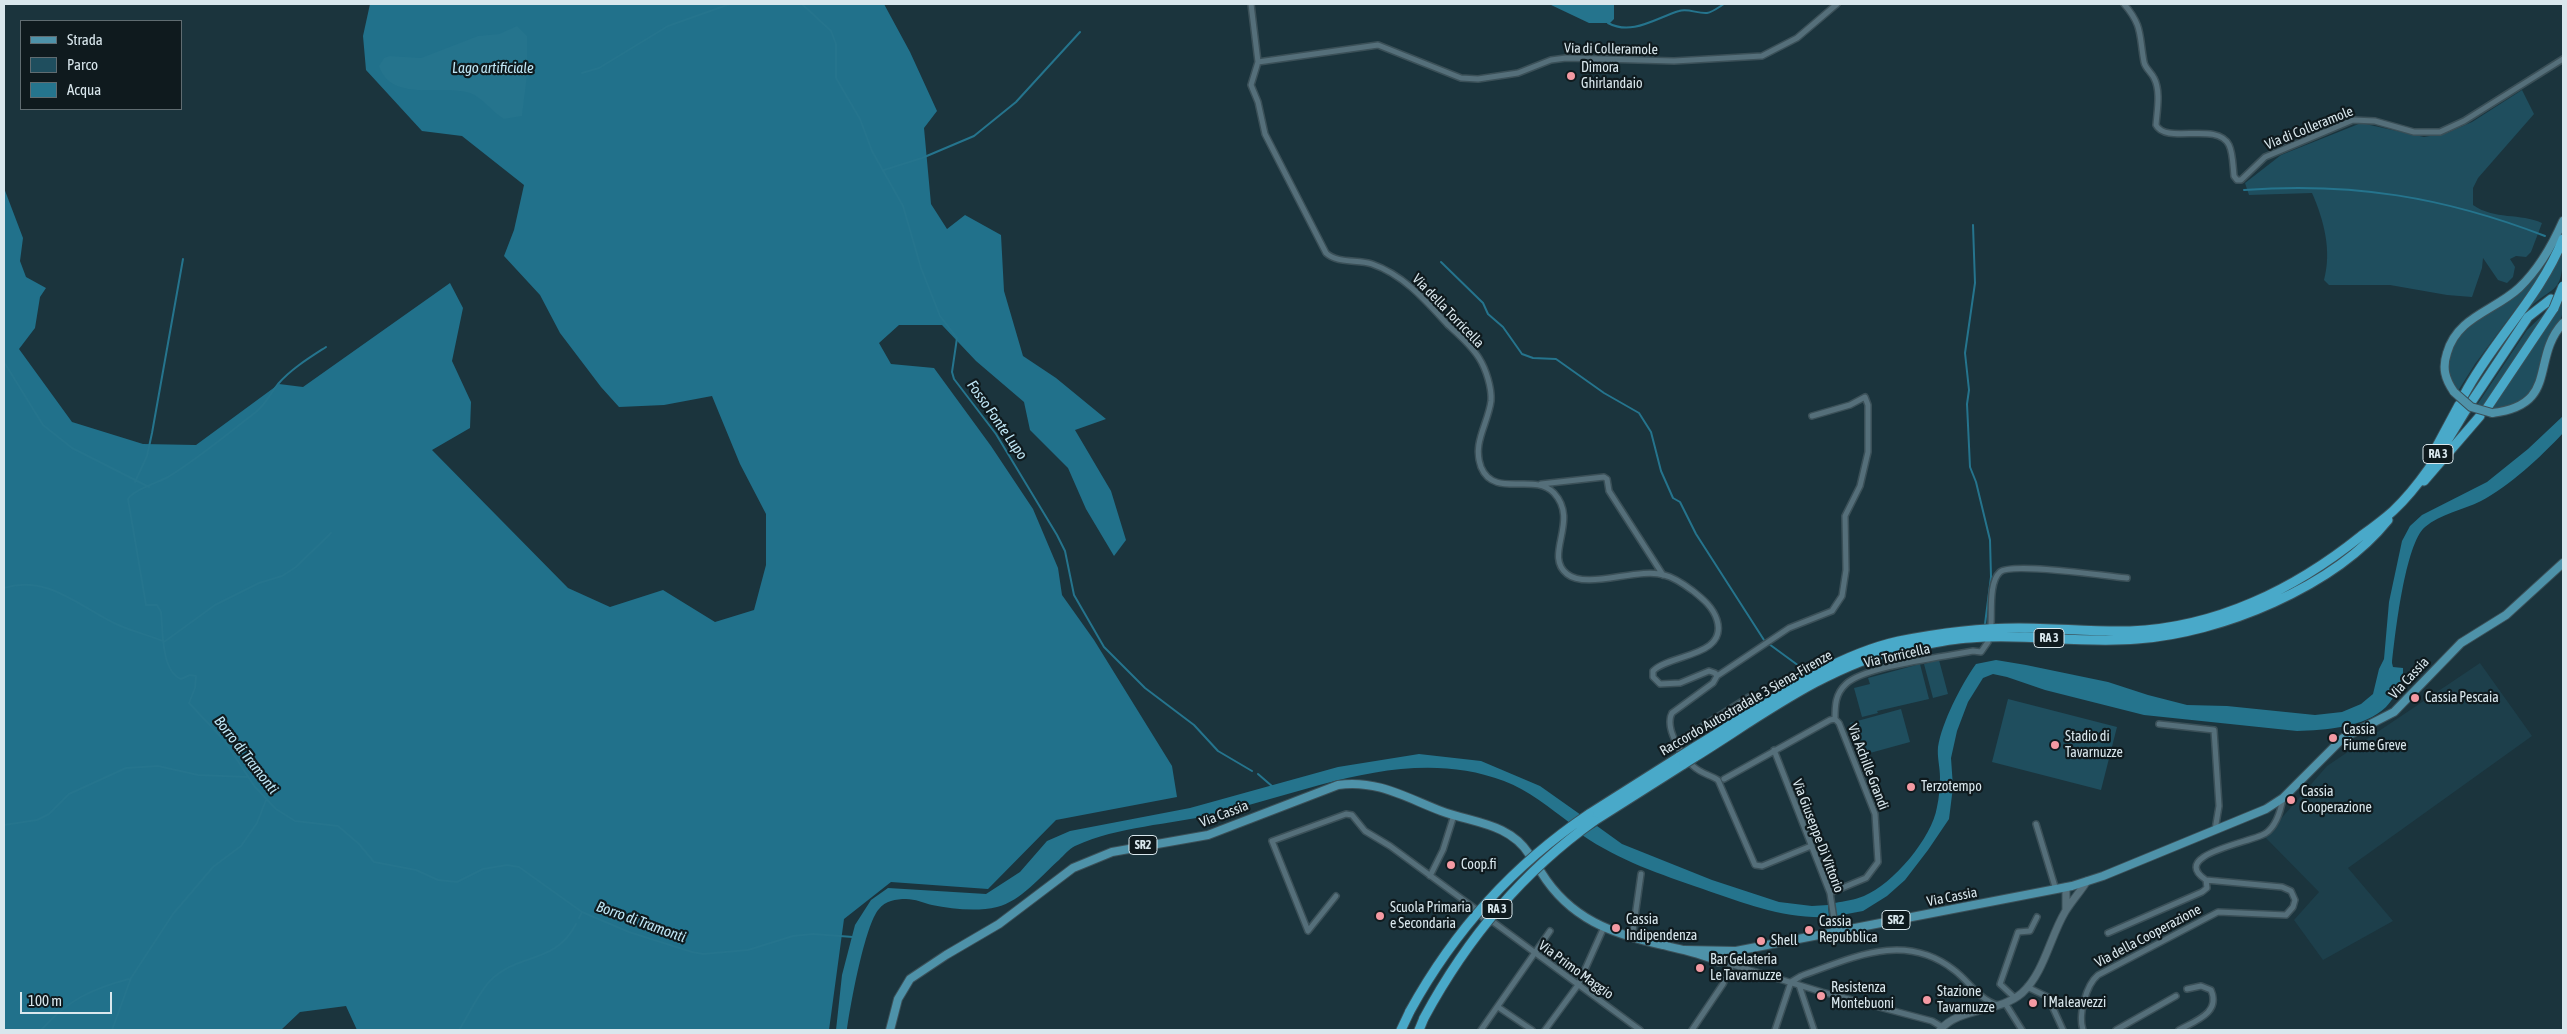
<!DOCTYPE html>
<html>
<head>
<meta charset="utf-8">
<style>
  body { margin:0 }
  #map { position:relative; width:2567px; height:1034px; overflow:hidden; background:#1b343d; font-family:"Asap Condensed",sans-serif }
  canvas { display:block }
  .frame { position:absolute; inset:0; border:5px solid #d9e7ed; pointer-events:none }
  .legend { position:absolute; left:20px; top:20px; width:162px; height:90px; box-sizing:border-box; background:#0f1a1e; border:1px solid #606c71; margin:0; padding:6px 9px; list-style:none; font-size:15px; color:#d9e7ed }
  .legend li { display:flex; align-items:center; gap:10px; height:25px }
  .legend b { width:25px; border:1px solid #606c71 }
  .scale { position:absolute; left:20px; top:992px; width:92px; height:22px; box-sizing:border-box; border:2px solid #d9e7ed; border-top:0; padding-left:6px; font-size:15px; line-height:18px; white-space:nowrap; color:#d9e7ed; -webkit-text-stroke:4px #0f1a1e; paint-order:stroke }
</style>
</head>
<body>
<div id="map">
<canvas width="2567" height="1034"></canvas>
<div class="frame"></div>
<ul class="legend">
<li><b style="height:6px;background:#4e92a9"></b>Strada</li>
<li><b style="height:14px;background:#1f4e5e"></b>Parco</li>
<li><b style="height:14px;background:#25748d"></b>Acqua</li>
</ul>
<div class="scale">100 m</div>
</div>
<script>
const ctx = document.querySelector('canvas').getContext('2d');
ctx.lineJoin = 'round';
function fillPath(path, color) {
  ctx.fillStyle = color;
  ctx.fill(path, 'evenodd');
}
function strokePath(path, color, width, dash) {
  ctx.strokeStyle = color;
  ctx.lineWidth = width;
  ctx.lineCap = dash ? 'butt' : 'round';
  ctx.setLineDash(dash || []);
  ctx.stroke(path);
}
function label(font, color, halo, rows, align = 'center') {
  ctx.font = font + ' "Asap Condensed",sans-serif';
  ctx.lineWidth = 4.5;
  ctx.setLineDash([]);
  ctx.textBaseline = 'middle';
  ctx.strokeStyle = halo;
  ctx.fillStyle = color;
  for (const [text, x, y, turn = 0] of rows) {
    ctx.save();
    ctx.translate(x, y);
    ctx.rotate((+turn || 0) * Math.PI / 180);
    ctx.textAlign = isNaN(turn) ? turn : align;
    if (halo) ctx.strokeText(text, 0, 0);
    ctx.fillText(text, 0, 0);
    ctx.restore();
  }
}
const built = new Path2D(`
  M 2480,663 L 2532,736 L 2348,868 L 2393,921 L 2323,960 L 2294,920 L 2319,892 L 2265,837 L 2327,766 Z`);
const green = new Path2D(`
  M 2522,90 L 2534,114 L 2478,178 L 2473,188 L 2473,205 C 2494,220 2521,213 2542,223 L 2531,252 L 2526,257 L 2516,256 L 2510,259 L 2515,267 L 2513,277 L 2507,283 L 2498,280 L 2483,258 L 2482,268 L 2472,297 L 2447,295 L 2390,285 L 2329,285 L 2324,280 C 2332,251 2324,220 2312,193 L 2249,195 L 2245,183 L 2281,155 L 2361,123 L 2424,137 L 2447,133 L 2472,122 Z
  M 2563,249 C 2563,300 2552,282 2524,314 L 2554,268 Z
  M 2550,258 L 2552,260 L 2475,364 L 2458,391 C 2421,344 2488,317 2516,294 C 2529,284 2540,271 2550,258 Z
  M 2563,301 C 2563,325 2559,318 2549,336 C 2531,373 2547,400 2492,410 L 2557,307 Z
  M 2546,312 L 2484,408 L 2477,405 L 2527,330 Z
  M 1939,660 L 1948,694 L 1933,698 L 1924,664 Z
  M 1920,664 L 1929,699 L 1877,711 L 1878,713 L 1862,717 L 1854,688 L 1870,684 L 1868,678 Z
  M 2008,699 L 2117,727 L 2101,790 L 1992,762 Z
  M 1901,709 L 1910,742 L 1859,756 L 1850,723 Z`);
const forest = new Path2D(`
  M 370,4 L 884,4 L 910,52 L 937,111 L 924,128 L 931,204 L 947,229 L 965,215 L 1001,235 L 1004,291 L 1023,356 L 1056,378 L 1106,419 L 1075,430 L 1111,491 L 1126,540 L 1114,556 L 1086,509 L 1068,468 L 1030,430 L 1024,402 L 976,361 L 942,325 L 899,325 L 879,343 L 891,364 L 934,368 L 991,446 L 1033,509 L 1058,568 L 1062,595 L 1094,640 L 1172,766 L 1177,797 L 1056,820 L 988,889 L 891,882 L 844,919 L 829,1030 L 357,1030 L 346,1006 L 300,1012 L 281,1030 L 4,1030 L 4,188 L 23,238 L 20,261 L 26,277 L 46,288 L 40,297 L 35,328 L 19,349 L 72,422 L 143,444 L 196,445 L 279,384 L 303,387 L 450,283 L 463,308 L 452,361 L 471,402 L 470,428 L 432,450 L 568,588 L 610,607 L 663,590 L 715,622 L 754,610 L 766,565 L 766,514 L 740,464 L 712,396 L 664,405 L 619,407 L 601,387 L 560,333 L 540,295 L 504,256 L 514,230 L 524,185 L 462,136 L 422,131 L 366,70 L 363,36 Z`);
const water = new Path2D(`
  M 1549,4 L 1614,4 L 1614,19 L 1610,23 L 1589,23 Z
  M 517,26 L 527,36 L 527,75 L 522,116 L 504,119 C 492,112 483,98 470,93 C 442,84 391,103 379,66 L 384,58 L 389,56 L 421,58 L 478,36 L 499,34 Z
  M 2563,416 L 2563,433 C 2542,456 2508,487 2481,501 C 2463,510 2440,514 2425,527 C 2405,544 2395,635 2392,663 L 2393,667 L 2403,668 L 2403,686 C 2396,692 2392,701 2386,707 C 2364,728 2325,730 2297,731 L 2144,715 L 2045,690 L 2007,677 L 1993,674 L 1983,678 L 1968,702 L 1957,731 L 1951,758 L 1953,787 L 1949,819 L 1928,850 L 1905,880 L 1887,896 L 1863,911 L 1836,916 L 1835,903 C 1844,901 1855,900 1864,896 C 1893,884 1932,838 1937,807 C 1939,798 1940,787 1940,777 C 1940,767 1937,757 1938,747 C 1942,722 1961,685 1976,664 L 1996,660 L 2026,665 L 2108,682 L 2148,695 L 2187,705 L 2227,706 L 2315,715 L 2342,712 L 2361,704 L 2373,694 L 2379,669 L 2384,659 L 2389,602 L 2402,541 L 2410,526 L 2422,515 L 2487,482 L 2528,449 Z
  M 1419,754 L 1481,761 L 1540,786 L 1581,815 L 1570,823 C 1550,808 1528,790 1504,781 C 1407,745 1309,792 1215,814 C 1169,825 1119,826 1075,846 C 1069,849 1064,855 1059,860 C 1041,876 1021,901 997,907 C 977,912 952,909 932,905 C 924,903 915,899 906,899 C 896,899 885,901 879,909 C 865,924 850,1007 847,1030 L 836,1030 L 842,975 L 855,925 L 871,900 L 888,888 L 986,894 L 1020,872 L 1047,841 L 1070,831 L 1190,808 L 1338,767 Z
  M 1597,826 L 1622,844 L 1712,880 L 1779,902 L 1812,906 L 1828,905 L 1829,917 C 1784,919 1746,904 1703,889 C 1660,874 1620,861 1582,835 Z`);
const stream = new Path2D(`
  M 802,4 L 831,31 L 836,44 L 836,78 L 860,119 L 872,151 L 903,206 L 921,268 L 940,316 L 957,338 L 952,372 L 954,379 L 996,434 L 1057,535 L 1065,551 L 1074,595 L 1104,647 L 1145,688 L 1194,725 L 1218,751 L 1252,771
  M 1608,23 C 1632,36 1656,18 1679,11 C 1688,8 1698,14 1707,13 C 1713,12 1719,7 1724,4
  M 582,73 L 599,68 L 668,26 L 730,4
  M 884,170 L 922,158 L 974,136 L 1016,102 L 1080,32
  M 2244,190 C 2352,182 2444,197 2545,236
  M 1973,225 L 1975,283 L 1965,353 L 1969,390 L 1967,404 L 1970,467 L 1976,482 L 1990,540 L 1991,577 L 1985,624
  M 1441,262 L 1483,303 L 1488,314 L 1503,327 L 1522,354 L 1533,358 L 1556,359 L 1604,393 L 1639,413 L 1651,432 L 1661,471 L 1673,498 L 1680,502 L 1696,534 L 1764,640
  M 326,347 C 309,358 291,369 278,384 C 270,394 266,404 256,412 C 227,434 199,458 168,477 C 157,483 133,490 128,499 L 146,605 L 157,605 L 161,612 C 163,631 161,671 181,679 L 190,675 L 196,676 L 195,688 L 189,703 L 224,740 L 255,787 L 276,809 L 295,821 L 338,826 L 359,844 L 374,862 L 416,870 L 438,880 L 457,882 L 483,869 L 507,865 L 519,867 L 582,912 L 629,932 L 692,952 L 703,954 L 748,950 L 793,936 L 813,934 L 853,937
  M 4,362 L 43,425 L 72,448 L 149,487
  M 135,482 L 147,456 L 152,433 L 183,259
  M 4,588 C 47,574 80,607 116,624 C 131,631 148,635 163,641
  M 164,642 L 215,605 L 259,583 L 282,576 L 296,567 L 331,533
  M 1769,644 L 1799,666
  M 1258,774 L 1273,787
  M 4,825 L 37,820 L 49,814 L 69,794 L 126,768 L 158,766 L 198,775 L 247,777
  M 579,918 L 582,912
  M 41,1030 C 68,1000 91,989 129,979
  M 112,1030 L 131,978 L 173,914 L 213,867 L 241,846 L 257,823 L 266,800
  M 459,1030 C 468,1016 479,992 490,981 C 518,952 555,965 576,924`);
const street = new Path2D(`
  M 1251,4 L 1258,62 L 1378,45 L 1461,78 L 1478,79 L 1518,73 L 1551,60 L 1566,58 L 1674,61 L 1762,56 L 1797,38 L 1837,4
  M 2124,4 C 2143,26 2139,35 2144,62 C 2145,68 2151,72 2154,78 C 2161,91 2157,111 2156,125 C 2166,145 2217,121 2229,145 C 2233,153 2233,167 2234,176 L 2237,180 L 2241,180 L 2265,157 L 2353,120 L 2375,121 L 2414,132 L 2440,132 L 2464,121 L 2563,59
  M 1258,62 L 1251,85 L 1258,102 L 1265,134 L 1326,253 C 1338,264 1358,259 1372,264 C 1404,275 1426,301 1448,325 C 1459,335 1471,345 1479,358 C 1486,369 1492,388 1491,401 C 1488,424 1472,443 1481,467 C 1494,499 1534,472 1554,493 C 1580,521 1543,555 1567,574 C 1587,590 1638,567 1664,575 C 1673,577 1685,585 1693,591 C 1703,599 1713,607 1717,620 C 1728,657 1669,654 1653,671 L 1653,677 L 1660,684 L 1680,683 L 1709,671 L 1715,673 L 1717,676 L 1713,683 L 1672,713 C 1664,728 1682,756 1693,766 C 1700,773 1710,775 1718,780
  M 1541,484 L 1604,477 L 1607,479 L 1609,491 L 1663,575
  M 1991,624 C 1992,610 1989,582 2000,572 C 2011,562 2107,576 2127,578
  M 1717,676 L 1789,628 L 1832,611 L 1842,596 L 1846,570 L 1845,516 L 1860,486 L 1868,452 L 1868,405 L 1865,397 L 1850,405 L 1812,416
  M 1835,719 C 1835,706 1835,694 1846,684 C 1865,666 1944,657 1973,651 L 1981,652 L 1988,642
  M 2159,724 L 2214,730 L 2219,806 L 2215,830
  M 1676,743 L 1749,697
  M 1774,750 L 1830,893 L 1836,932
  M 1724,779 L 1830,720 L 1835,719
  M 1718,780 L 1755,865 L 1762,866 L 1811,846
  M 2036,824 L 2056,890
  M 1430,876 L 1443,850 L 1454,815
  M 1830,893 L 1866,878 L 1878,862 L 1875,814 L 1839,723 L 1835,719
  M 1336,896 L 1308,931 L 1272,841 L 1346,814 L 1352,815 L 1365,831 L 1390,846 L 1640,1030
  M 1465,902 L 1489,923
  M 2108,933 L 2202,892 L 2207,888 L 2206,880
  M 1632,938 L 1641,874
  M 1720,961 L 1822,992 L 1932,1021 L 1942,1027
  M 1791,982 L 1801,976 C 1852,958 1904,931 1954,970 C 1969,981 1979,1000 1998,1005
  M 1799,985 L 1814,1030
  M 2027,987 L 2048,997 L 2063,1030
  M 2015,998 L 2000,984 L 2018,932 L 2030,931 L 2037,917
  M 2005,1003 L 2022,1030
  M 1498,1007 L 1532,1030
  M 1481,1030 L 1550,931
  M 1545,1030 L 1578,985 L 1604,927
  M 1692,1030 L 1723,984 L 1732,964
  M 1775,1030 L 1791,982
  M 2083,1030 C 2078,1015 2086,985 2098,975 L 2218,912 L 2286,915 L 2293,907 L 2295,900 L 2291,891 L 2282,887 L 2206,880 C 2167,854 2255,842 2266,833 C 2276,826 2281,809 2283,798
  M 2116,1030 L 2176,996
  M 2179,1030 C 2195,1021 2221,1013 2211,990 L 2201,986 L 2187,989`);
const secondary = new Path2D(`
  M 2066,909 L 2066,887
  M 1940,1030 C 1959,1007 1999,1013 2022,993 C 2044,973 2050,937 2065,912 C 2071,902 2080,892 2087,881`);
const primary = new Path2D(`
  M 2454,392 C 2445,379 2442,368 2447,353 C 2457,317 2494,311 2519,288 C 2539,269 2552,246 2563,221
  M 2492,413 C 2560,405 2530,359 2563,323
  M 1541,872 C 1570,919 1612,934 1663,945 C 1681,950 1702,953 1719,962 L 1731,952
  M 1684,950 L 1736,951 L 2072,886 L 2103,876 L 2266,809 L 2283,798 L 2343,738 L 2394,712 L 2461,643 L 2506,615 L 2563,563
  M 890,1030 L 898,999 L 910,979 L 946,955 L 999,924 L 1073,868 L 1112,852 L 1208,835 L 1338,785 C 1376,779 1407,798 1441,811 C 1473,823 1509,823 1529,854`);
const highway = new Path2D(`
  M 2464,395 C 2493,340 2540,297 2563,239
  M 2472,401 L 2528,317 L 2551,299
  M 2487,408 L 2554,308
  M 2437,446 L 2459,405
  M 2424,481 L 2480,416
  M 1690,750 C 1754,712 1826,657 1899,641 C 1939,633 1978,628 2019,628 C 2056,628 2093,632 2130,631 C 2216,628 2295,589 2361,536 C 2372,528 2383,520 2393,511 C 2423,483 2445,444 2466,410
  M 1695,757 C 1758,718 1829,664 1903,649 C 1924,645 1948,639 1970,638 C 2025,633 2081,644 2137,639 C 2221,633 2334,587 2388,520
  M 1589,814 L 1679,757
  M 1594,821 L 1684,764
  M 1401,1030 L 1410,1011
  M 1419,1030 L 1424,1018`);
const primaryBridge = new Path2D(`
  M 2454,392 L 2471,407 L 2492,413`);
const highwayBridge = new Path2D(`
  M 2554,308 L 2563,286
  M 1679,757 L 1690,750
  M 1684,764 L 1695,757
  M 1410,1011 C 1454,931 1513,865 1589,814
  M 1424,1018 C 1466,940 1521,873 1594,821`);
const markers = [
  [1571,76,5,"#f49aa3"],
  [2415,698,5,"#f49aa3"],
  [2333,738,5,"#f49aa3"],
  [2055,745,5,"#f49aa3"],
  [1911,787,5,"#f49aa3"],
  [2291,800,5,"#f49aa3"],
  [1451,865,5,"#f49aa3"],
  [1380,916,5,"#f49aa3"],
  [1616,928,5,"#f49aa3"],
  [1809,930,5,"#f49aa3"],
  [1761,941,5,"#f49aa3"],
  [1700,968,5,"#f49aa3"],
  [1821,996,5,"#f49aa3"],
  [1927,1000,5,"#f49aa3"],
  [2033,1003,5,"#f49aa3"]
];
const shields = [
  [2438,454,30],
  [2049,638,30],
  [1143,845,28],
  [1497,909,30],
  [1896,920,28]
];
const shieldNames = [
  ["RA 3",2438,454],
  ["RA 3",2049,638],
  ["SR2",1143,845],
  ["RA 3",1497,909],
  ["SR2",1896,920]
];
const streetNames = [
  ["Via di Colleramole",1611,49,1],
  ["Via di Colleramole",2309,128,-22],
  ["Via della Torricella",1448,311,46],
  ["Via Torricella",1897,656,-13],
  ["Via Cassia",2409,678,-47],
  ["Raccordo Autostradale 3 Siena-Firenze",1746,703,-30],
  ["Via Achille Grandi",1868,767,69],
  ["Via Cassia",1224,814,-21],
  ["Via Giuseppe Di Vittorio",1818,836,69],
  ["Via Cassia",1952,897,-11],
  ["Via della Cooperazione",2148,936,-28],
  ["Via Primo Maggio",1576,970,36]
];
const poiNames = [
  ["Dimora",1581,68],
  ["Ghirlandaio",1581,84],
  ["Cassia Pescaia",2425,698],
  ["Cassia",2343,730],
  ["Fiume Greve",2343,746],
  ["Stadio di",2065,737],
  ["Tavarnuzze",2065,753],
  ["Terzotempo",1921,787],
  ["Cassia",2301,792],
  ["Cooperazione",2301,808],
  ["Coop.fi",1461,865],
  ["Scuola Primaria",1390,908],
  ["e Secondaria",1390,924],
  ["Cassia",1626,920],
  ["Indipendenza",1626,936],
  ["Cassia",1819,922],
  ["Repubblica",1819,938],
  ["Shell",1771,941],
  ["Bar Gelateria",1710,960],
  ["Le Tavarnuzze",1710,976],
  ["Resistenza",1831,988],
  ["Montebuoni",1831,1004],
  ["Stazione",1937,992],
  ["Tavarnuzze",1937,1008],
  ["I Maleavezzi",2043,1003]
];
const waterNames = [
  ["Lago artificiale",493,68],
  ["Fosso Fonte Lupo",997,420,55],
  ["Borro di Tramonti",246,755,52],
  ["Borro di Tramonti",641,922,20]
];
fillPath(built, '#1d3f4b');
fillPath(green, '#1f4e5e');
fillPath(forest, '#21718b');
fillPath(water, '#25748d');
strokePath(stream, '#25748d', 2);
strokePath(street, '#3b5058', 8);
strokePath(secondary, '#3b5058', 9);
strokePath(primary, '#3b5058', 10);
strokePath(highway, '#3b5058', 11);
strokePath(street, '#556f7a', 5);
strokePath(secondary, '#556f7a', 7);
strokePath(primary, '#4e92a9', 8);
strokePath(highway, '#49a9c9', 9);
strokePath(primaryBridge, '#3b5058', 10, []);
strokePath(highwayBridge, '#3b5058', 11, []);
strokePath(primaryBridge, '#4e92a9', 8);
strokePath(highwayBridge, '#49a9c9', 9);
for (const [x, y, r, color] of markers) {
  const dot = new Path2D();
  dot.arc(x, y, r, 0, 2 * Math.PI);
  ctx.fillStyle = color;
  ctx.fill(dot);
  strokePath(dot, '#0f1a1e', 2);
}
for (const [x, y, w] of shields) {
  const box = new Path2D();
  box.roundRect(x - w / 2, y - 9.5, w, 19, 4);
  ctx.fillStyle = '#0f1a1e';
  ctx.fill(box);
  strokePath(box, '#d9e7ed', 1);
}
label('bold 12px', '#d9e7ed', null, shieldNames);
label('14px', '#d9e7ed', '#0f1a1e', streetNames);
label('14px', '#d9e7ed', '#0f1a1e', poiNames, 'left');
label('italic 15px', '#bfe6f5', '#0f1a1e', waterNames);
</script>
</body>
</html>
